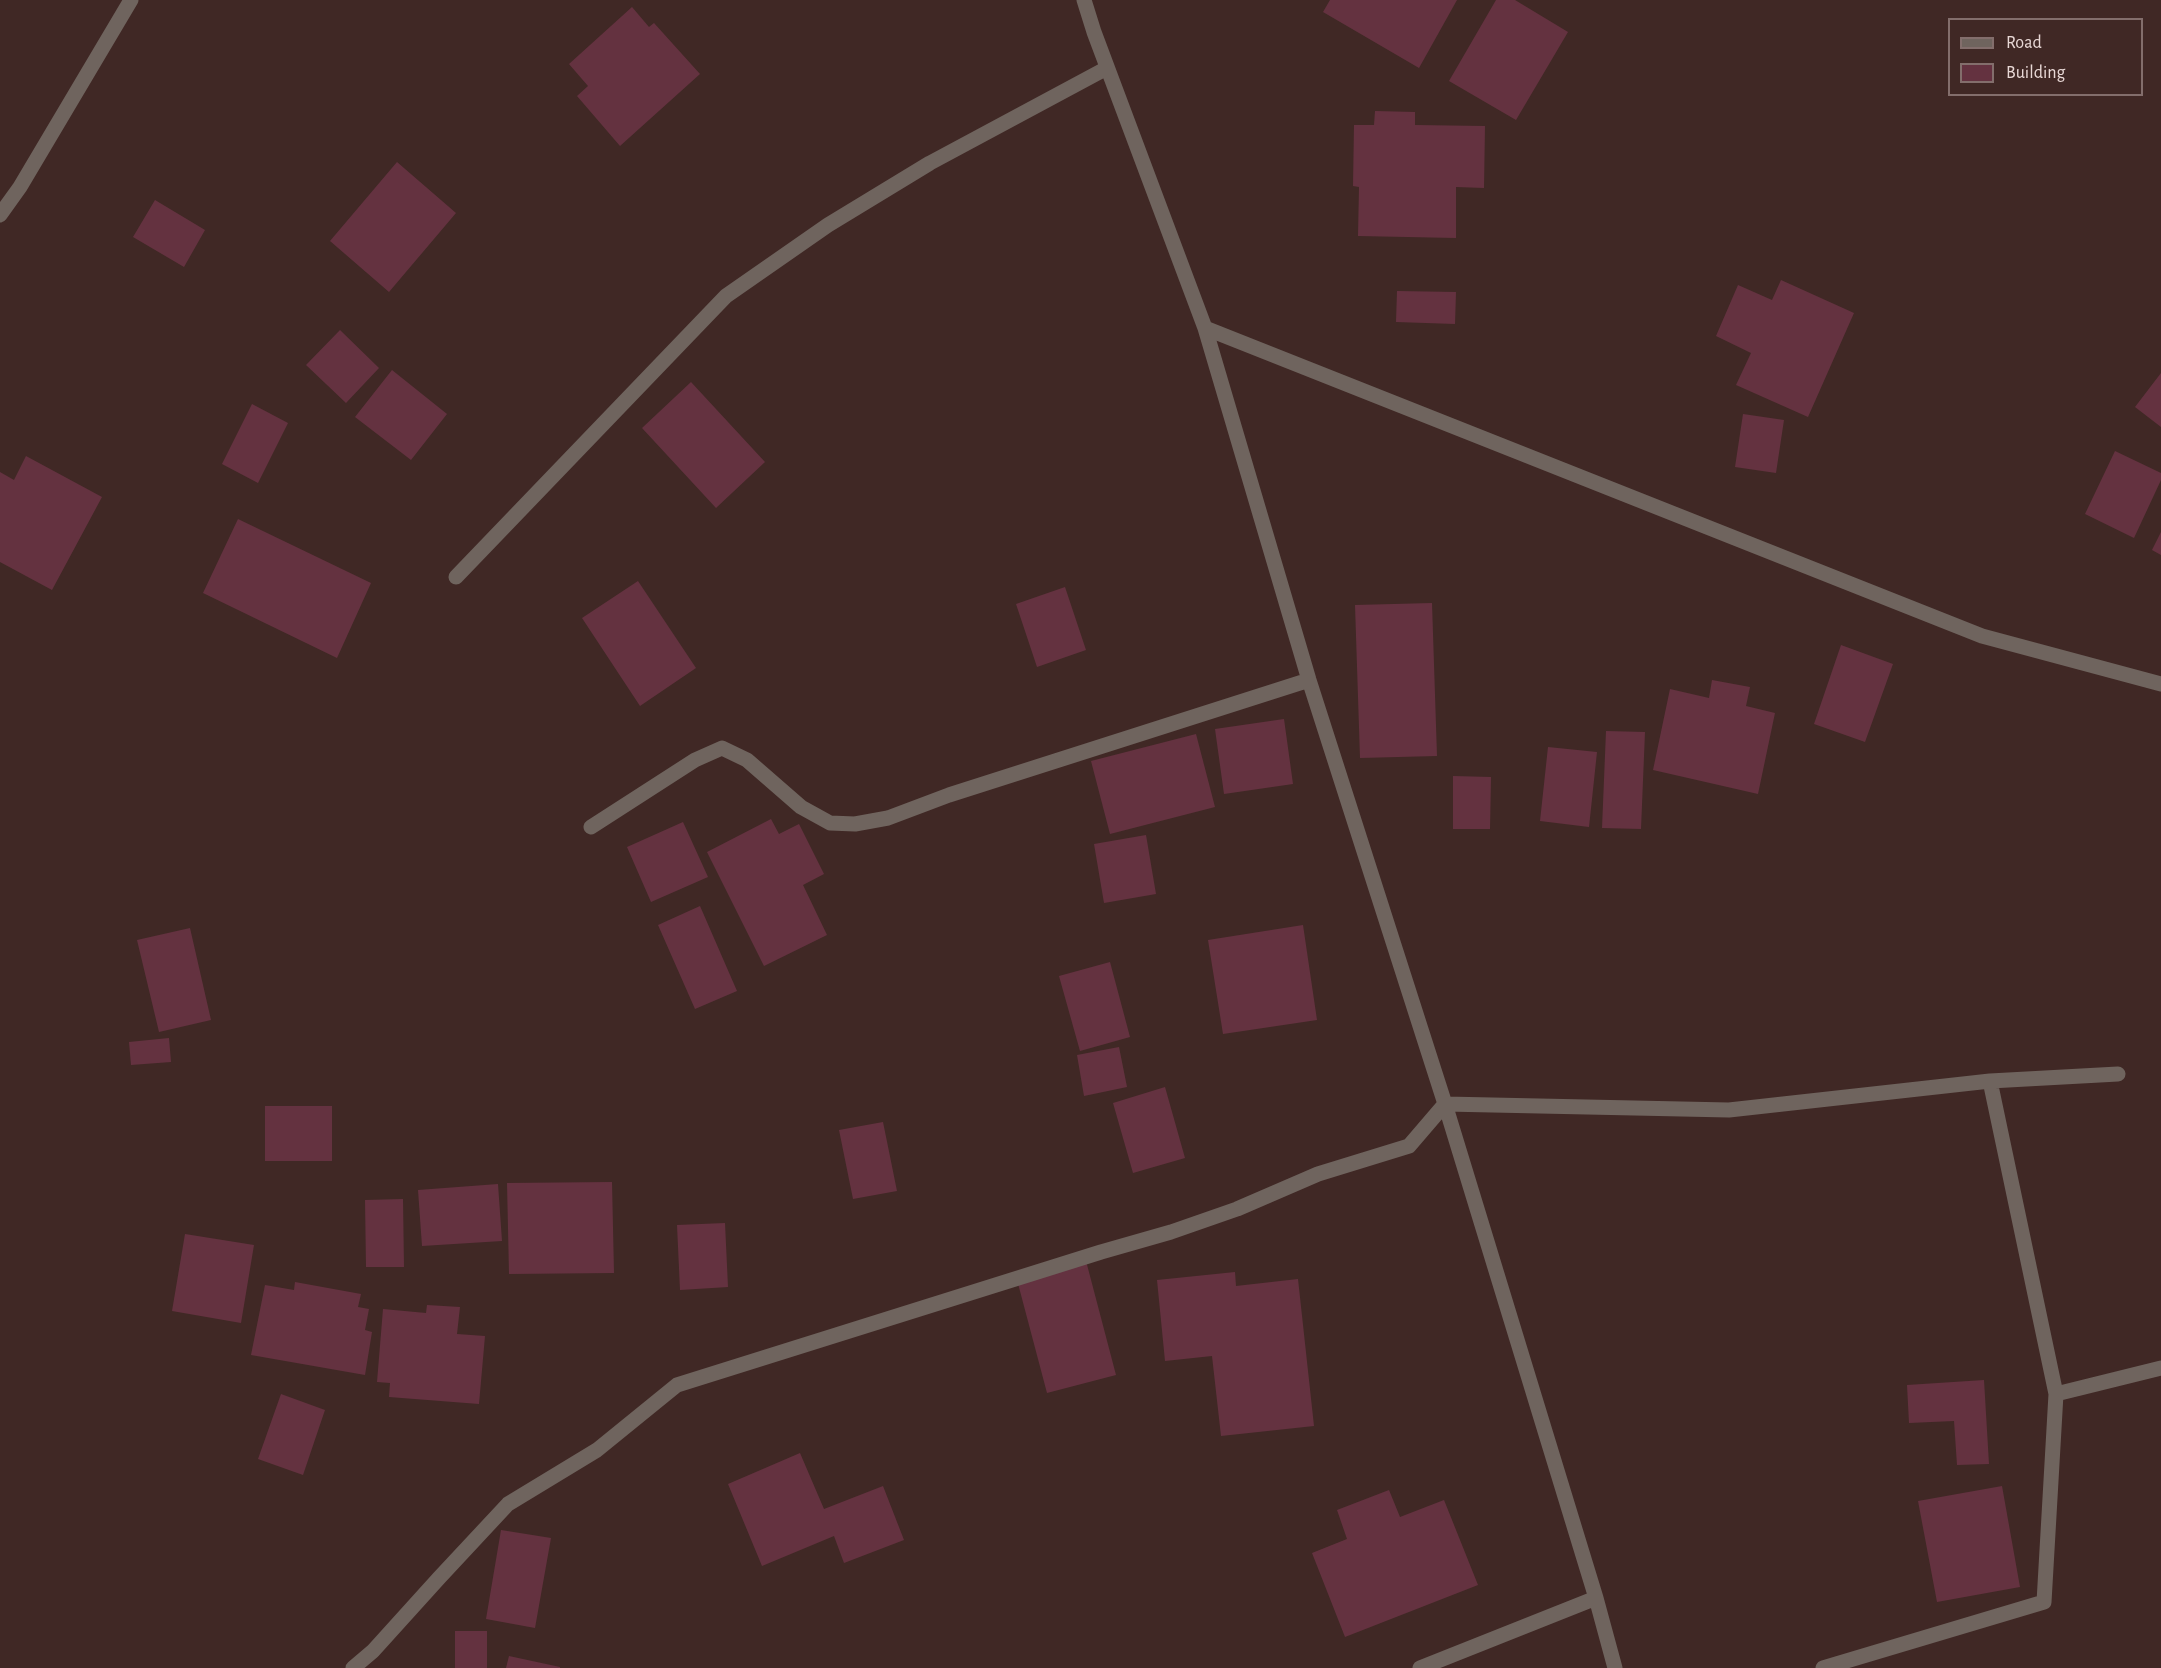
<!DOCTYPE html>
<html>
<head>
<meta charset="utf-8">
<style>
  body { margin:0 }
  #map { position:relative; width:2161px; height:1668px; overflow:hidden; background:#402825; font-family:"Alegreya Sans",sans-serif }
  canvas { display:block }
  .legend { position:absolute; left:1948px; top:18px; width:195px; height:78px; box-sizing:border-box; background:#402825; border:2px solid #836e6c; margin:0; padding:8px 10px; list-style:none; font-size:18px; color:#e8d8d6 }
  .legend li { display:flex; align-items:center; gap:12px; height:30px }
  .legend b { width:30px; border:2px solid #836e6c }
</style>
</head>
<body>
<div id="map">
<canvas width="2161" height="1668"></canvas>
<ul class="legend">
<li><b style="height:8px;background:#6f645e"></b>Road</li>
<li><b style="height:16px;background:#643240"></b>Building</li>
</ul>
</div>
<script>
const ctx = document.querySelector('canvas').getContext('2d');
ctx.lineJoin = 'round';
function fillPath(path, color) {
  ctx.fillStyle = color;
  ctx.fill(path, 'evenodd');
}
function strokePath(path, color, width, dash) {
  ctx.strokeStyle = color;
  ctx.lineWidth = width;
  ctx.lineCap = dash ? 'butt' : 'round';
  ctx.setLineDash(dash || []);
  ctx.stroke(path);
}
const building = new Path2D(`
  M 1330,0 L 1457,0 L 1419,68 L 1323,12 Z
  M 1496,0 L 1515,0 L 1568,32 L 1516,120 L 1449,81 Z
  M 632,7 L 649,27 L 654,23 L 700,74 L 620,146 L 577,96 L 588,86 L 569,64 Z
  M 1375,111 L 1415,112 L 1415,125 L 1485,126 L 1484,188 L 1456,187 L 1456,238 L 1358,236 L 1359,187 L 1353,186 L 1354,125 L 1374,125 Z
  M 397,162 L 456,213 L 389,292 L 330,241 Z
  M 155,200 L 205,230 L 184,267 L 133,237 Z
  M 1781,280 L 1854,313 L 1808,417 L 1736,385 L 1751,353 L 1716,336 L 1738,285 L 1772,300 Z
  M 1397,291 L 1456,292 L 1455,324 L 1396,322 Z
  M 340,330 L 379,368 L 346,403 L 306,365 Z
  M 392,370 L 447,414 L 411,460 L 355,417 Z
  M 2161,373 L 2161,427 L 2135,407 Z
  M 691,382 L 765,462 L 716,508 L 642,428 Z
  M 252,404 L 288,423 L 258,483 L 222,464 Z
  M 1743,414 L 1784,420 L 1776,473 L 1735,467 Z
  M 2115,451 L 2161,473 L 2161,480 L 2134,538 L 2085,514 Z
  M 26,456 L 102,497 L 52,590 L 0,562 L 0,472 L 14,480 Z
  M 238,519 L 371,583 L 337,658 L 203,593 Z
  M 2161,532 L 2161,555 L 2152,550 Z
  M 638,581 L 696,668 L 640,706 L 582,618 Z
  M 1065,587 L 1086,650 L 1037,667 L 1016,604 Z
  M 1432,603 L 1437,756 L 1360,758 L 1355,605 Z
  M 1841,645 L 1893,664 L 1865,742 L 1814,724 Z
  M 1712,680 L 1750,687 L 1746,706 L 1775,713 L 1758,794 L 1653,770 L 1670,689 L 1709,698 Z
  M 1284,719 L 1293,784 L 1224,794 L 1215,729 Z
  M 1606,731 L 1645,732 L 1641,829 L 1602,828 Z
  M 1196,734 L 1215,807 L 1110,834 L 1091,761 Z
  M 1548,747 L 1597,752 L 1589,827 L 1540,821 Z
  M 1453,776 L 1491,777 L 1490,829 L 1453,829 Z
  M 771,819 L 779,834 L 799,824 L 824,874 L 803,885 L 827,935 L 764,966 L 707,852 Z
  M 683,822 L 708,877 L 651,902 L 627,847 Z
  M 1146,835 L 1156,894 L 1104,903 L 1094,844 Z
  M 700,906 L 737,991 L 695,1009 L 658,925 Z
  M 1303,925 L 1317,1020 L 1223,1034 L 1208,940 Z
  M 190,928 L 211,1020 L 159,1032 L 137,940 Z
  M 1110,962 L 1130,1037 L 1080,1051 L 1059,976 Z
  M 169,1038 L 171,1062 L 131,1065 L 129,1042 Z
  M 1119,1047 L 1127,1087 L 1084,1096 L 1077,1055 Z
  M 1165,1087 L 1185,1158 L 1133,1173 L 1113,1103 Z
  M 265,1106 L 332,1106 L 332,1161 L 265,1161 Z
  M 883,1122 L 897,1191 L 853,1199 L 839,1130 Z
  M 612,1182 L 614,1273 L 509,1274 L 507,1183 Z
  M 498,1184 L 502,1241 L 422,1246 L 418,1190 Z
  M 403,1199 L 404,1267 L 366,1267 L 365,1200 Z
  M 725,1223 L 728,1287 L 680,1290 L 677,1225 Z
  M 185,1234 L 254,1245 L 241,1323 L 172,1311 Z
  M 1085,1257 L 1116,1375 L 1047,1393 L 1016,1276 Z
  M 1235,1272 L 1236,1286 L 1298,1279 L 1314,1426 L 1221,1436 L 1212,1356 L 1165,1361 L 1157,1280 Z
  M 295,1282 L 361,1294 L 358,1307 L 369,1309 L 365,1330 L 372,1332 L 365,1375 L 251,1355 L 265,1285 L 294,1290 Z
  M 427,1305 L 460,1307 L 457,1334 L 485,1336 L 479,1404 L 389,1397 L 390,1383 L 377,1382 L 383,1309 L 426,1313 Z
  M 1984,1380 L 1989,1464 L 1957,1465 L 1954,1421 L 1909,1423 L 1907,1385 Z
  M 281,1394 L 325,1410 L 303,1475 L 258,1459 Z
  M 800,1453 L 824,1509 L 883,1486 L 904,1540 L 844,1563 L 834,1536 L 762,1566 L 728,1484 Z
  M 2002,1486 L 2020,1587 L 1937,1602 L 1918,1501 Z
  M 1389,1490 L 1400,1517 L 1444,1500 L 1478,1585 L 1345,1637 L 1312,1553 L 1347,1539 L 1337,1510 Z
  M 501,1530 L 551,1538 L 535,1628 L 486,1619 Z
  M 455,1631 L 487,1631 L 487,1668 L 455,1668 Z
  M 509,1656 L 560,1667 L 560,1668 L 506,1668 Z`);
const street = new Path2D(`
  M 1084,0 L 1094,32 L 1205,328 L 1309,680 L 1445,1104 L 1596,1598 L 1615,1668
  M 0,215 L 20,187 L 131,0
  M 1205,328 L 1982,636 L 2161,684
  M 456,577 L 726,296 L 828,225 L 930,163 L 1107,68
  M 591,827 L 695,760 L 722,748 L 747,760 L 801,807 L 830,823 L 855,824 L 888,818 L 949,795 L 1309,680
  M 2056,1394 L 2161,1368
  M 353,1668 L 373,1651 L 439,1578 L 508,1504 L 597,1450 L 677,1385 L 1101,1252 L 1171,1232 L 1237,1209 L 1318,1174 L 1409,1146 L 1445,1104 L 1729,1110 L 1990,1081 L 2118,1074
  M 1420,1668 L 1596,1598
  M 1823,1668 L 2044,1602 L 2056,1394 L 1990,1081`);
fillPath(building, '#643240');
strokePath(street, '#6f645e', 15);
</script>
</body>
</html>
